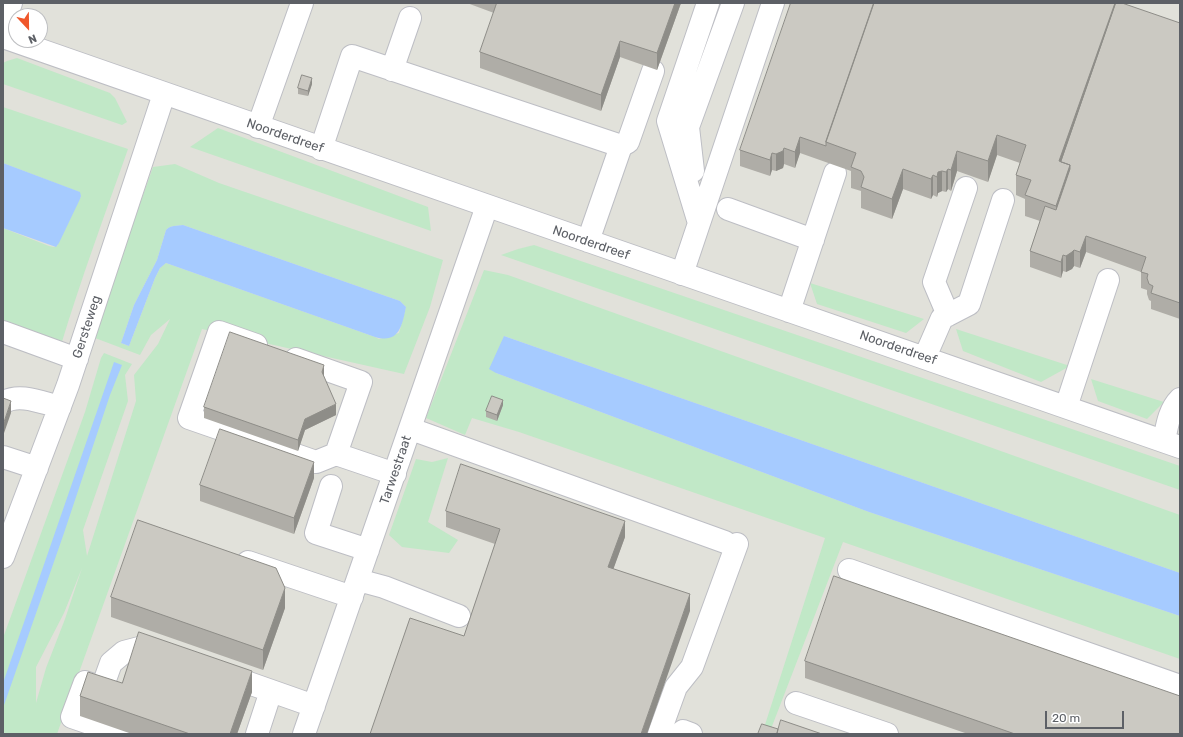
<!DOCTYPE html>
<html>
<head>
<meta charset="utf-8">
<style>
  body { margin:0 }
  #map { position:relative; width:1183px; height:737px; overflow:hidden; background:#f0efe5; font-family:Rubik,sans-serif }
  canvas { display:block }
  .frame { position:absolute; inset:0; border:4px solid #5d6066; pointer-events:none }
  .north { position:absolute; left:8px; top:8px; width:40px; height:40px; box-sizing:border-box; background:#fff; border:1px solid #bebfc2; border-radius:50%; rotate:158deg; font-size:11px; font-weight:700; line-height:16px; text-align:center; color:#5d6066 }
  .north::after { content:''; display:block; margin:auto; width:14px; height:18px; background:#f0572b; clip-path:polygon(50% 0,100% 100%,50% 72%,0 100%) }
  .scale { position:absolute; left:1045px; top:711px; width:79px; height:18px; box-sizing:border-box; border:2px solid #5d6066; border-top:0; padding-left:5px; font-size:12px; line-height:14px; white-space:nowrap; color:#5d6066; -webkit-text-stroke:3px #fff; paint-order:stroke }
</style>
</head>
<body>
<div id="map">
<canvas width="1183" height="737"></canvas>
<div class="frame"></div>
<div class="north">N</div>
<div class="scale">20 m</div>
</div>
<script>
const ctx = document.querySelector('canvas').getContext('2d');
ctx.lineJoin = 'round';
function fillPath(path, color) {
  ctx.fillStyle = color;
  ctx.fill(path, 'evenodd');
}
function strokePath(path, color, width, dash) {
  ctx.strokeStyle = color;
  ctx.lineWidth = width;
  ctx.lineCap = dash ? 'butt' : 'round';
  ctx.setLineDash(dash || []);
  ctx.stroke(path);
}
function label(font, color, halo, rows, align = 'center') {
  ctx.font = font + ' Rubik,sans-serif';
  ctx.lineWidth = 3;
  ctx.setLineDash([]);
  ctx.textBaseline = 'middle';
  ctx.strokeStyle = halo;
  ctx.fillStyle = color;
  for (const [text, x, y, turn = 0] of rows) {
    ctx.save();
    ctx.translate(x, y);
    ctx.rotate((+turn || 0) * Math.PI / 180);
    ctx.textAlign = isNaN(turn) ? turn : align;
    if (halo) ctx.strokeText(text, 0, 0);
    ctx.fillText(text, 0, 0);
    ctx.restore();
  }
}
const industrial = new Path2D(`
  M 3,3 L 1180,3 L 1180,734 L 3,734 ZM 16,16 L 40,16 L 40,40 L 16,40 Z`);
const green = new Path2D(`
  M 17,58 L 110,93 L 115,98 L 127,122 L 122,125 L 3,84 L 3,63 L 7,61 Z
  M 3,107 L 128,149 C 105,214 81,279 61,345 L 3,324 L 3,228 L 49,246 L 54,247 L 57,246 L 81,196 L 79,192 L 3,163 Z
  M 218,128 L 428,207 L 431,231 L 190,147 Z
  M 175,164 L 219,183 L 443,260 L 430,307 L 404,374 L 202,329 L 57,734 L 3,734 L 3,638 L 85,412 L 101,358 L 104,353 L 132,364 L 125,375 L 128,401 L 83,530 L 87,556 L 136,401 L 134,375 L 158,344 L 170,319 L 151,335 L 140,355 L 95,338 L 125,246 L 153,167 ZM 183,225 L 400,301 L 406,307 L 399,333 L 379,339 L 375,337 L 166,263 L 160,268 L 155,278 L 129,346 L 121,343 L 134,305 L 157,260 L 166,230 C 170,225 177,226 183,225 ZM 82,568 L 65,619 L 46,668 L 36,703 L 36,667 L 64,613 Z
  M 534,245 L 1180,466 L 1180,490 L 501,255 L 518,249 Z
  M 484,270 L 508,275 L 1180,515 L 1180,573 L 504,336 L 496,373 L 869,512 L 1180,616 L 1180,659 L 843,542 L 769,734 L 762,734 L 825,538 L 519,432 L 472,418 L 465,435 L 426,418 Z
  M 810,283 L 924,319 L 906,333 L 817,304 Z
  M 956,329 L 1070,366 L 1041,382 L 963,351 Z
  M 1091,379 L 1164,402 L 1147,419 L 1098,401 Z
  M 448,458 L 428,522 L 458,540 L 449,553 L 402,547 L 389,535 L 416,459 L 432,462 Z`);
const water = new Path2D(`
  M 3,163 L 80,192 L 81,196 L 80,199 L 59,243 L 56,247 L 3,228 Z
  M 183,225 L 400,301 L 406,307 C 402,326 399,344 375,337 L 166,263 L 160,268 L 155,278 L 129,346 L 121,343 L 134,305 L 157,260 L 166,230 C 170,225 177,226 183,225 Z
  M 504,336 L 1180,573 L 1180,616 L 869,512 L 496,373 L 489,369 Z
  M 114,362 L 122,365 L 110,395 L 64,533 L 3,708 L 3,683 Z`);
const minor = new Path2D(`
  M 3,27 L 11,3
  M 3,37 C 394,176 789,308 1180,447
  M 392,70 L 410,18
  M 258,127 L 302,3
  M 321,149 L 352,56 L 621,146
  M 693,171 L 688,127 L 733,3
  M 728,209 L 813,240
  M 699,223 L 668,121 L 708,3
  M 588,241 L 621,146 L 628,142 L 653,71
  M 682,274 L 773,3
  M 789,311 L 835,173
  M 948,315 L 934,282 L 966,188
  M 3,332 L 77,359
  M 256,345 L 219,332 L 189,418 L 316,462 L 336,454
  M 925,357 L 942,318 L 969,304 L 1003,200
  M 296,359 L 361,382 L 336,454 L 395,474
  M 3,403 C 18,392 43,403 60,407
  M 1066,407 L 1108,280
  M 411,429 L 725,542
  M 1164,441 C 1167,426 1169,410 1180,399
  M 3,457 L 37,468
  M 331,486 L 316,533 L 368,550
  M 3,557 L 68,385 L 164,94
  M 248,562 L 352,597
  M 849,570 L 1180,686
  M 358,580 L 384,587 L 459,616
  M 223,674 L 314,706
  M 796,703 L 887,734
  M 121,734 L 72,717 L 85,682 L 102,688 L 111,663 L 124,652 L 143,647 L 162,653
  M 257,734 L 271,691
  M 304,734 L 487,206
  M 659,734 L 676,687 L 692,667 L 737,544
  M 682,734 L 683,731 L 691,734`);
const wall = new Path2D(`
  M 467,3 L 681,3 L 657,70 L 620,57 L 601,111 L 480,68 L 480,52 L 494,13 Z
  M 1180,23 L 1180,319 L 1151,309 L 1151,301 L 1149,300 L 1147,294 L 1147,290 L 1141,288 L 1141,272 L 1086,252 L 1080,268 L 1074,266 L 1072,269 L 1066,272 L 1063,271 L 1061,278 L 1030,267 L 1030,251 L 1040,221 L 1025,216 L 1025,199 L 1016,195 L 1016,175 L 1020,163 L 997,155 L 988,182 L 957,171 L 951,191 L 948,189 L 946,192 L 942,191 L 938,193 L 937,197 L 933,195 L 931,199 L 903,189 L 892,219 L 861,208 L 861,191 L 851,188 L 851,171 L 800,153 L 795,168 L 784,164 L 783,168 L 776,171 L 772,170 L 770,176 L 740,166 L 740,150 Z
  M 312,84 L 308,96 L 298,94 L 298,88 Z
  M 324,376 L 324,377 L 336,415 L 305,430 L 298,451 L 204,418 L 204,407 Z
  M 503,405 L 497,421 L 486,417 L 486,411 Z
  M 314,478 L 294,534 L 200,501 L 200,485 Z
  M 446,511 L 625,537 L 613,569 L 690,611 L 464,636 L 495,544 L 446,527 Z
  M 111,597 L 285,608 L 263,670 L 111,617 Z
  M 805,661 L 1180,734 L 968,734 L 805,678 Z
  M 122,683 L 252,692 L 237,734 L 132,734 L 80,716 L 80,696 Z`);
const shadedWall = new Path2D(`
  M 675,3 L 681,3 L 657,70 L 657,53 Z
  M 1115,3 L 1117,3 L 1064,167 L 1059,161 Z
  M 620,41 L 620,57 L 601,111 L 601,95 Z
  M 312,78 L 312,84 L 308,96 L 308,91 Z
  M 997,135 L 997,155 L 988,182 L 988,161 Z
  M 800,137 L 800,153 L 795,168 L 795,152 Z
  M 784,148 L 784,164 L 783,168 L 776,171 L 776,154 Z
  M 957,151 L 957,171 L 951,191 L 951,170 Z
  M 772,153 L 772,170 L 770,176 L 770,160 Z
  M 1070,165 L 1070,185 L 1056,226 L 1056,206 Z
  M 903,169 L 903,189 L 892,219 L 892,199 Z
  M 948,169 L 948,189 L 946,192 L 946,172 Z
  M 942,171 L 942,191 L 938,193 L 937,197 L 937,177 L 938,172 Z
  M 933,175 L 933,195 L 931,199 L 931,179 Z
  M 1086,236 L 1086,252 L 1080,268 L 1080,252 Z
  M 1074,250 L 1074,266 L 1072,269 L 1066,272 L 1066,256 Z
  M 1063,255 L 1063,271 L 1061,278 L 1061,262 Z
  M 324,365 L 324,376 L 322,384 L 322,372 Z
  M 503,400 L 503,405 L 497,421 L 497,415 Z
  M 11,401 L 11,413 L 3,436 L 3,425 Z
  M 336,404 L 336,415 L 305,430 L 298,451 L 298,440 L 305,419 Z
  M 314,462 L 314,478 L 294,534 L 294,518 Z
  M 625,521 L 625,537 L 608,584 L 608,567 Z
  M 285,588 L 285,608 L 263,670 L 263,650 Z
  M 690,594 L 690,611 L 647,734 L 641,734 Z
  M 252,671 L 252,692 L 237,734 L 230,734 Z`);
const building = new Path2D(`
  M 497,3 L 675,3 L 657,53 L 620,41 L 601,95 L 480,52 Z
  M 791,3 L 874,3 L 826,142 L 826,146 L 800,137 L 795,152 L 784,148 L 783,151 L 776,154 L 772,153 L 770,160 L 740,150 Z
  M 874,3 L 1115,3 L 1059,161 L 1070,165 L 1056,206 L 1025,195 L 1031,180 L 1016,175 L 1026,145 L 997,135 L 988,161 L 957,151 L 951,170 L 948,169 L 946,172 L 942,171 L 938,172 L 937,177 L 933,175 L 931,179 L 903,169 L 892,199 L 861,187 L 864,177 L 861,171 L 851,167 L 856,153 L 826,142 Z
  M 1116,3 L 1122,3 L 1180,23 L 1180,303 L 1151,293 L 1153,286 L 1149,284 L 1147,278 L 1148,274 L 1141,272 L 1146,257 L 1086,236 L 1080,252 L 1074,250 L 1072,252 L 1066,256 L 1063,255 L 1061,262 L 1030,251 L 1045,206 L 1056,210 L 1070,169 L 1070,165 L 1061,162 Z
  M 302,75 L 312,78 L 308,91 L 298,88 Z
  M 230,332 L 324,365 L 322,372 L 336,404 L 305,419 L 298,440 L 204,407 Z
  M 492,396 L 503,400 L 497,415 L 486,411 Z
  M 3,398 L 11,401 L 3,425 Z
  M 220,429 L 314,462 L 294,518 L 200,485 Z
  M 461,464 L 625,521 L 608,567 L 690,594 L 641,734 L 370,734 L 410,618 L 464,636 L 500,529 L 446,511 Z
  M 138,520 L 276,568 L 285,588 L 263,650 L 111,597 Z
  M 834,576 L 1180,696 L 1180,734 L 1015,734 L 805,661 Z
  M 139,632 L 252,671 L 230,734 L 190,734 L 80,696 L 88,672 L 122,683 Z
  M 781,720 L 822,734 L 777,734 Z
  M 762,724 L 778,729 L 777,734 L 758,734 Z`);
const streetNames = [
  ["Noorderdreef",285,136,19],
  ["Noorderdreef",591,243,19],
  ["Gersteweg",87,327,-72],
  ["Noorderdreef",898,348,19],
  ["Tarwestraat",396,470,-71]
];
fillPath(industrial, '#e1e1da');
fillPath(green, '#c1e8c7');
fillPath(water, '#a6cbff');
strokePath(minor, '#bdbec4', 24);
strokePath(minor, '#fff', 22);
fillPath(wall, '#afada7');
fillPath(shadedWall, '#8e8d88');
fillPath(building, '#cbc9c2');
strokePath(building, '#8e8d88', 1);
label('13px', '#5d6066', '#fff', streetNames);
</script>
</body>
</html>
